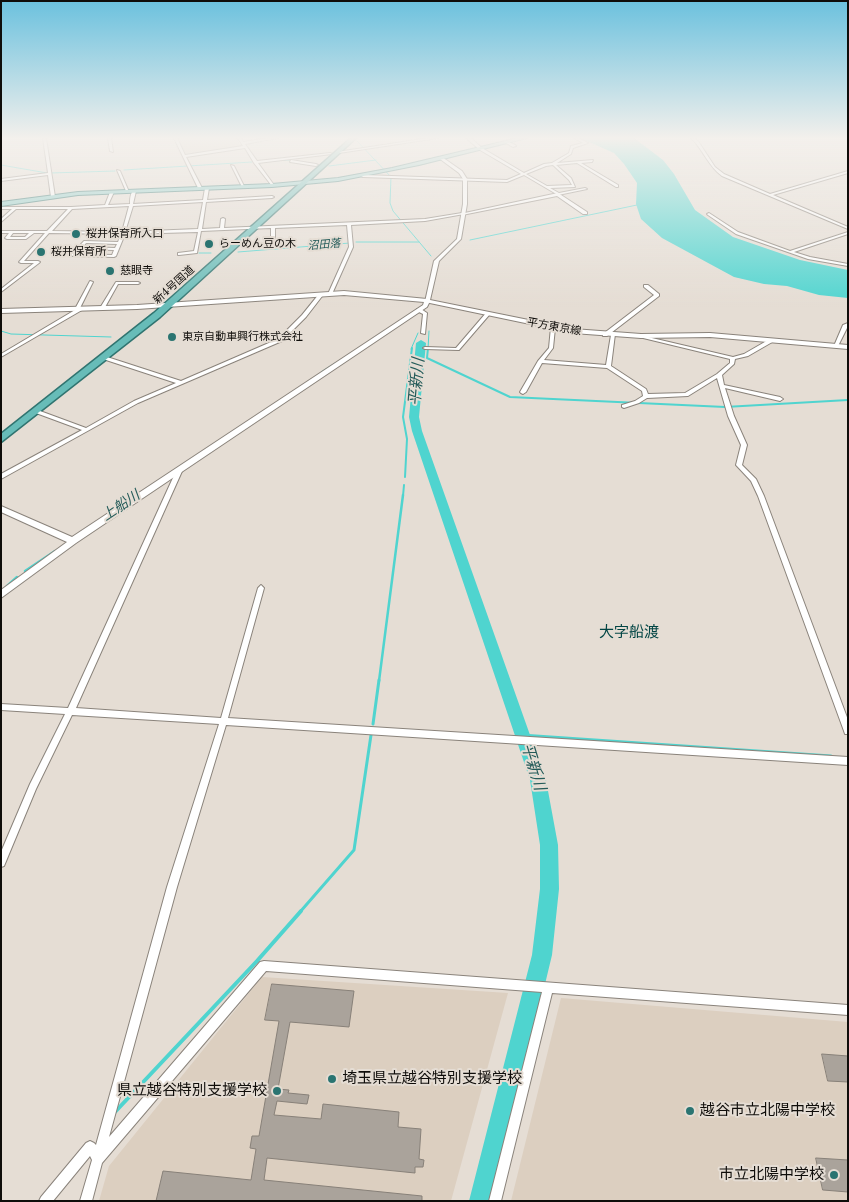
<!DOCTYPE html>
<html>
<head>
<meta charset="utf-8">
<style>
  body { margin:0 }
  #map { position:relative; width:849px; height:1202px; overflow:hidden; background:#e5ddd4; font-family:"Libre Baskerville",serif }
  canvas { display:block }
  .frame { position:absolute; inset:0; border:2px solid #0f0d0a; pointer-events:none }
</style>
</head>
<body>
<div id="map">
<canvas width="849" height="1202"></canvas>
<div class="frame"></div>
</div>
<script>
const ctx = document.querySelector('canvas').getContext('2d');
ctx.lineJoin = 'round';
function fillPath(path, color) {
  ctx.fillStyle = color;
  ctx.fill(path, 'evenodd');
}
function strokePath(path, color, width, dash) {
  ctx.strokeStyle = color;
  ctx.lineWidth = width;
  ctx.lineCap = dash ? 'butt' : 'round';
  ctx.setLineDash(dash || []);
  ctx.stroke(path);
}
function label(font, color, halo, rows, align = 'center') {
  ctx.font = font + ' "Libre Baskerville","Noto Sans JP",serif';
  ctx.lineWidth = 4;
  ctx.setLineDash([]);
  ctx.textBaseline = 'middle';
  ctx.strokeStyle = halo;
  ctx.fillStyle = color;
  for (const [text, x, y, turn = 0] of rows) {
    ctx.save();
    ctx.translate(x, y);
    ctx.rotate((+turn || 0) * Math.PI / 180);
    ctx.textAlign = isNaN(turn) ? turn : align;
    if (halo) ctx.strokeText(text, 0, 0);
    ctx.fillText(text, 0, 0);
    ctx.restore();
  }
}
const built = new Path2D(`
  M 177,138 L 236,138 L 242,147 L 186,154 Z
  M 262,977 L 508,993 L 451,1201 L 99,1201 L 109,1166 Z
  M 561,998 L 848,1022 L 848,1201 L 511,1201 Z`);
const water = new Path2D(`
  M 580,138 L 634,138 L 663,160 L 674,174 L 695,210 L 733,237 L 800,260 L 848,270 L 848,298 L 819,295 L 787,286 L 764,284 L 734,277 L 662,238 L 641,219 L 636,204 L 637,183 L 624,164 L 614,153 Z`);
const streamFar4 = new Path2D(`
  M 357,141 L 391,177 L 390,203 L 393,211 L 431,256
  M 270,161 L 292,160
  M 1,165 L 47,173
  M 329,166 L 376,160
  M 124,170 L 252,162
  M 51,173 L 115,171
  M 470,240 L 637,205
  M 356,242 L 419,242
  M 238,252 L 350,243
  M 199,253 L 211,253
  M 1,331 L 11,334 L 111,337
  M 411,349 L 418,333
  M 428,349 L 429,331`);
const streamFar3 = new Path2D(`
  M 428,348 L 427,358 L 510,397 L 725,407 L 848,400
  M 322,372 L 336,363
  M 405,477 L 407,439 L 403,417 L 412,348
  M 403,496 L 404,485`);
const streamFar2 = new Path2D(`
  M 25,571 L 55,551
  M 7,586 L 17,577
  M 379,681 L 403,495`);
const streamFar1 = new Path2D(`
  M 373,724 L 379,680
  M 521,735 L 831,756
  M 300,912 L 354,850 L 371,735`);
const stream = new Path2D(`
  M 115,1112 L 257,961 L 301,911`);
const river = new Path2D(`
  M 421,340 L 426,343 L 419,417 L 422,431 L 546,780 L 558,845 L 559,889 L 552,955 L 493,1201 L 469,1201 L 532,955 L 540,889 L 540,845 L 530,780 L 412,431 L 409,417 L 416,343 Z`);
const building = new Path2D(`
  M 272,984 L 354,991 L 349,1027 L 290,1022 L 278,1089 L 289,1090 L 288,1093 L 309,1095 L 307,1104 L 277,1101 L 274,1115 L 321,1119 L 323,1104 L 399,1112 L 398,1127 L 421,1129 L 419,1159 L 424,1160 L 423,1167 L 415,1167 L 415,1173 L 267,1158 L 264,1180 L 422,1196 L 422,1201 L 156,1201 L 163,1171 L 251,1180 L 256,1149 L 250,1148 L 252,1136 L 259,1136 L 279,1021 L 265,1020 Z
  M 822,1054 L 848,1056 L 848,1082 L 828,1081 Z
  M 816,1158 L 848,1160 L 848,1192 L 823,1190 Z`);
const minor = new Path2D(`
  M 43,138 L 46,138 L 55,197 L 53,198 L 51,197 L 48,175 L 1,181 L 1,179 L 48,173 Z
  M 108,138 L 111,138 L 113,152 L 110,151 Z
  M 174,138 L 177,138 L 185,155 L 243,146 L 238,138 L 241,138 L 243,142 L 269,138 L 278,138 L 245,144 L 257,161 L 330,153 L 332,154 L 258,163 L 274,185 L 272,186 L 254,163 L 245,148 L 186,157 L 202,188 L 200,189 L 198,188 Z
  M 429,138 L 438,138 L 339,153 L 337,152 Z
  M 574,138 L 578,138 L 588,143 L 573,148 L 571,154 L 557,163 L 593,160 L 592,162 L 581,163 L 618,185 L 618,187 L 616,187 L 577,163 L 556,165 L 571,178 L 575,187 L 550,188 L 559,193 L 585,188 L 587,189 L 558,195 L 524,175 L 507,182 L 363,177 L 361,176 L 363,175 L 507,180 L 521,174 L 480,150 L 480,148 L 482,148 L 524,173 L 544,164 L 552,163 L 569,153 L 571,146 L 583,143 ZM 553,165 L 569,180 L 572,185 L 547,186 L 526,174 L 546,166 Z
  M 691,138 L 694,138 L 698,141 L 715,167 L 724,174 L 770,194 L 848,171 L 848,173 L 773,195 L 848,227 L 848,229 L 722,176 C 708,166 703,149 691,138 Z
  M 507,141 L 515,145 L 516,146 L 513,147 L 506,143 Z
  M 291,160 L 316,164 L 318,165 L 316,166 L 290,162 Z
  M 231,165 L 234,166 L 245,188 L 242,187 Z
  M 117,170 L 120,171 L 129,192 L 126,191 Z
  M 207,187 L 209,188 L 207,200 L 272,196 L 274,197 L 272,198 L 206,202 L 202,229 L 220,228 L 221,219 L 223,218 L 225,219 L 224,228 L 425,219 L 462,213 L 464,214 L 425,221 L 351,225 L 353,247 L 332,294 L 330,295 L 328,294 L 349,247 L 347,225 L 275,228 L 275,247 L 273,248 L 271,247 L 271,228 L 201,231 L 197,253 L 179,255 L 178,255 L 178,253 L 194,251 L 198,232 L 125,234 L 116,256 L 114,257 L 73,256 L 71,255 L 84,241 L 118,242 L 121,234 L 49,233 L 24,261 L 38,261 L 40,262 L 39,263 L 1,292 L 1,289 L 34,263 L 21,263 L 19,262 L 45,233 L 34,233 L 26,239 L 7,239 L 5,238 L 9,233 L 1,233 L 1,231 L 47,231 L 68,209 L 16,209 L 1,222 L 1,219 L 12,209 L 1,209 L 1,207 L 71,207 L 105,205 L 110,192 L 112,191 L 114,192 L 108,205 L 130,204 C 130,199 130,193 134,190 L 136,191 L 133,204 L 203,200 L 205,188 ZM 203,202 L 198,229 L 125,232 L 133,206 ZM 129,206 L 122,232 L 52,231 L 72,209 ZM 13,233 L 29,233 L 25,237 L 10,237 ZM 86,243 L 117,244 L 115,248 L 83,247 ZM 81,249 L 114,250 L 112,255 L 76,254 Z
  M 709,213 L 738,232 L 790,251 L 848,232 L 848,234 L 794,252 L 810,257 L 848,264 L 848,266 L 808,259 L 736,234 L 708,215 L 707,214 Z
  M 90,281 L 93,282 L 80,308 L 82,308 L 82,310 L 1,357 L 1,354 L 75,310 L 75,309 Z
  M 116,282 L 138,282 L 140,283 L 138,284 L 118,284 L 104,309 L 100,309 L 100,308 Z
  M 644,285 L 648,285 L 659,294 L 659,296 L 607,336 L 603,336 L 603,334 L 654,295 L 644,287 Z
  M 319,294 L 323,295 L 306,317 L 282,341 L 138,403 L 1,479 L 1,474 L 82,430 L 36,413 L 36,411 L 40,411 L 86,428 L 134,401 L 176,383 L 103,359 L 103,357 L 107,357 L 181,381 L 278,339 L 302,315 Z
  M 417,309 L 421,309 L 427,313 L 425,334 L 421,333 L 423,314 L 417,311 Z
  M 486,313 L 490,314 L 459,350 L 425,349 L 423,348 L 425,347 L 456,348 Z
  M 848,323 L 848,326 L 838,346 L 834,347 L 834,346 L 843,325 Z
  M 551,327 L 555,328 L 553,348 L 544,360 L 606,365 L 611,335 L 615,334 L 611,366 L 646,389 L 648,394 L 685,393 L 717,374 L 730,363 L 730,359 L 639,337 L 639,335 L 733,357 L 744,354 L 770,339 L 774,339 L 774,341 L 748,356 L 735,359 L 734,364 L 722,375 L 724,385 L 780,397 L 783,399 L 780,401 L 725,388 L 734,416 L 747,445 L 742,465 L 756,479 L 764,496 L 848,720 L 848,734 L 845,734 L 844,731 L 758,496 L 751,481 L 736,465 L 741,445 L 728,416 L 717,378 L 688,396 L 647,398 L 639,403 L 624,408 L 622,407 L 622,405 L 635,401 L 643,396 L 642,391 L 607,368 L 542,363 L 526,392 L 523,394 L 521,393 L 520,392 L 538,361 L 549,348 Z
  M 180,467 L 183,469 L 76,708 L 221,718 L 258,588 L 261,585 L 264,588 L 228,718 L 848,757 L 848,765 L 226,725 L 177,887 L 109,1137 L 260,962 L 264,961 L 848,1005 L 848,1015 L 552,993 L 501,1201 L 489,1201 L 542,992 L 266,971 L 102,1163 L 92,1201 L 80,1201 L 92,1160 L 90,1156 L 53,1201 L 39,1201 L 41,1197 L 86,1143 L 90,1141 L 94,1143 L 96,1145 L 167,887 L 219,724 L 72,715 L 36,789 L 4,866 L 1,867 L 1,852 L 30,784 L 65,714 L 1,710 L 1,704 L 68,708 L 177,469 Z`);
const tertiary = new Path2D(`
  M 466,138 L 471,138 L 483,149 L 480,150 Z
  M 558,193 L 587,212 L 587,214 L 583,214 L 557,196 L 462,215 L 460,214 Z
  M 344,291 L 427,299 L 430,301 L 427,307 L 76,543 L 1,598 L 1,590 L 67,542 L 1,512 L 1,506 L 72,537 L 423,305 L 424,302 L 344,295 L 137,309 L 1,313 L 1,309 L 137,305 Z`);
const secondary = new Path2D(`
  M 440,157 L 442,157 L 462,171 L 467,179 L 467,204 L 461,239 L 439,261 L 430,300 L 573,329 L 641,334 L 710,333 L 848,345 L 848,349 L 710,337 L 641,338 L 573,333 L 425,302 L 434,261 L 457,239 L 463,204 L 463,179 L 459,173 L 440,159 Z`);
const primary = new Path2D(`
  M 518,138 L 527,138 L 419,165 L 338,181 L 272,187 L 78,195 L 1,206 L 1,202 L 78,192 L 272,184 L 338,178 L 392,168 Z`);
const trunk = new Path2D(`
  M 351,138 L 356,138 L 160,317 L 1,442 L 1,434 L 154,313 Z`);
const markers = [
  [76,234,5,"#2a7471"],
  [209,244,5,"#2a7471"],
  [41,252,5,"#2a7471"],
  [110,271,5,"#2a7471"],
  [172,337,5,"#2a7471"],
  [332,1079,5,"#2a7471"],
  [277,1091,5,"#2a7471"],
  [690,1111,5,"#2a7471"],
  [834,1175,5,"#2a7471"]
];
const farPoinames = [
  ["桜井保育所入口",86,234],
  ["らーめん豆の木",219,244],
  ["桜井保育所",51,252],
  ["慈眼寺",120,271],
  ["東京自動車興行株式会社",182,337]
];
const farWaternames = [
  ["沼田落",324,245,-5]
];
const farStreetnames = [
  ["新4号国道",174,285,-42],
  ["平方東京線",554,327,10]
];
const waterNames = [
  ["上船川",121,506,-34]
];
const quarterNames = [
  ["大字船渡",629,633]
];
const nearPoinames = [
  ["埼玉県立越谷特別支援学校",342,1079],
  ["県立越谷特別支援学校",267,1091,"right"],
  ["越谷市立北陽中学校",700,1111],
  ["市立北陽中学校",824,1175,"right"]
];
const nearWaternames = [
  ["平新川",417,382,-85],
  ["平新川",533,767,73]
];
fillPath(built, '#dccfc0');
fillPath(water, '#4fd4cf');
strokePath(streamFar4, '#4fd4cf', 1);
strokePath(streamFar3, '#4fd4cf', 2);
strokePath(streamFar2, '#4fd4cf', 2.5);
strokePath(streamFar1, '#4fd4cf', 3);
strokePath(stream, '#4fd4cf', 4);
fillPath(river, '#4fd4cf');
fillPath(building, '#aaa39b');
strokePath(building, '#888179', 1);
strokePath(minor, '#8a837b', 2);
strokePath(tertiary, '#8a837b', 2);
strokePath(secondary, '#8a837b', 2);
strokePath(primary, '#307470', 2);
strokePath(trunk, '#307470', 3);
fillPath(minor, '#fff');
fillPath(tertiary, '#fff');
fillPath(secondary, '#fff');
fillPath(primary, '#8dcdca');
fillPath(trunk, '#67bcb8');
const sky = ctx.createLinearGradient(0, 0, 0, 307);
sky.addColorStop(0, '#6bc1de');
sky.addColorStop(0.45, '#f3f0ec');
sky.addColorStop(1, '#f3f0ec00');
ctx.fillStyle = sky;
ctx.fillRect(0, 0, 849, 307);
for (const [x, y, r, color] of markers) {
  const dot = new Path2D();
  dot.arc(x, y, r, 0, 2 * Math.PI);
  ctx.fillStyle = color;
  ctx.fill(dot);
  strokePath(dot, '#e5ddd4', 2);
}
label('11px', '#0f0d0a', '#e5ddd4', farPoinames, 'left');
label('italic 11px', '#245b59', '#e5ddd4', farWaternames);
label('11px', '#0f0d0a', '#e5ddd4', farStreetnames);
label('italic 14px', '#245b59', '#e5ddd4', waterNames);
label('15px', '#024544', '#e5ddd4', quarterNames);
label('15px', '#0f0d0a', '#e5ddd4', nearPoinames, 'left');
label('italic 16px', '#245b59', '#e5ddd4', nearWaternames);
</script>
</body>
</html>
